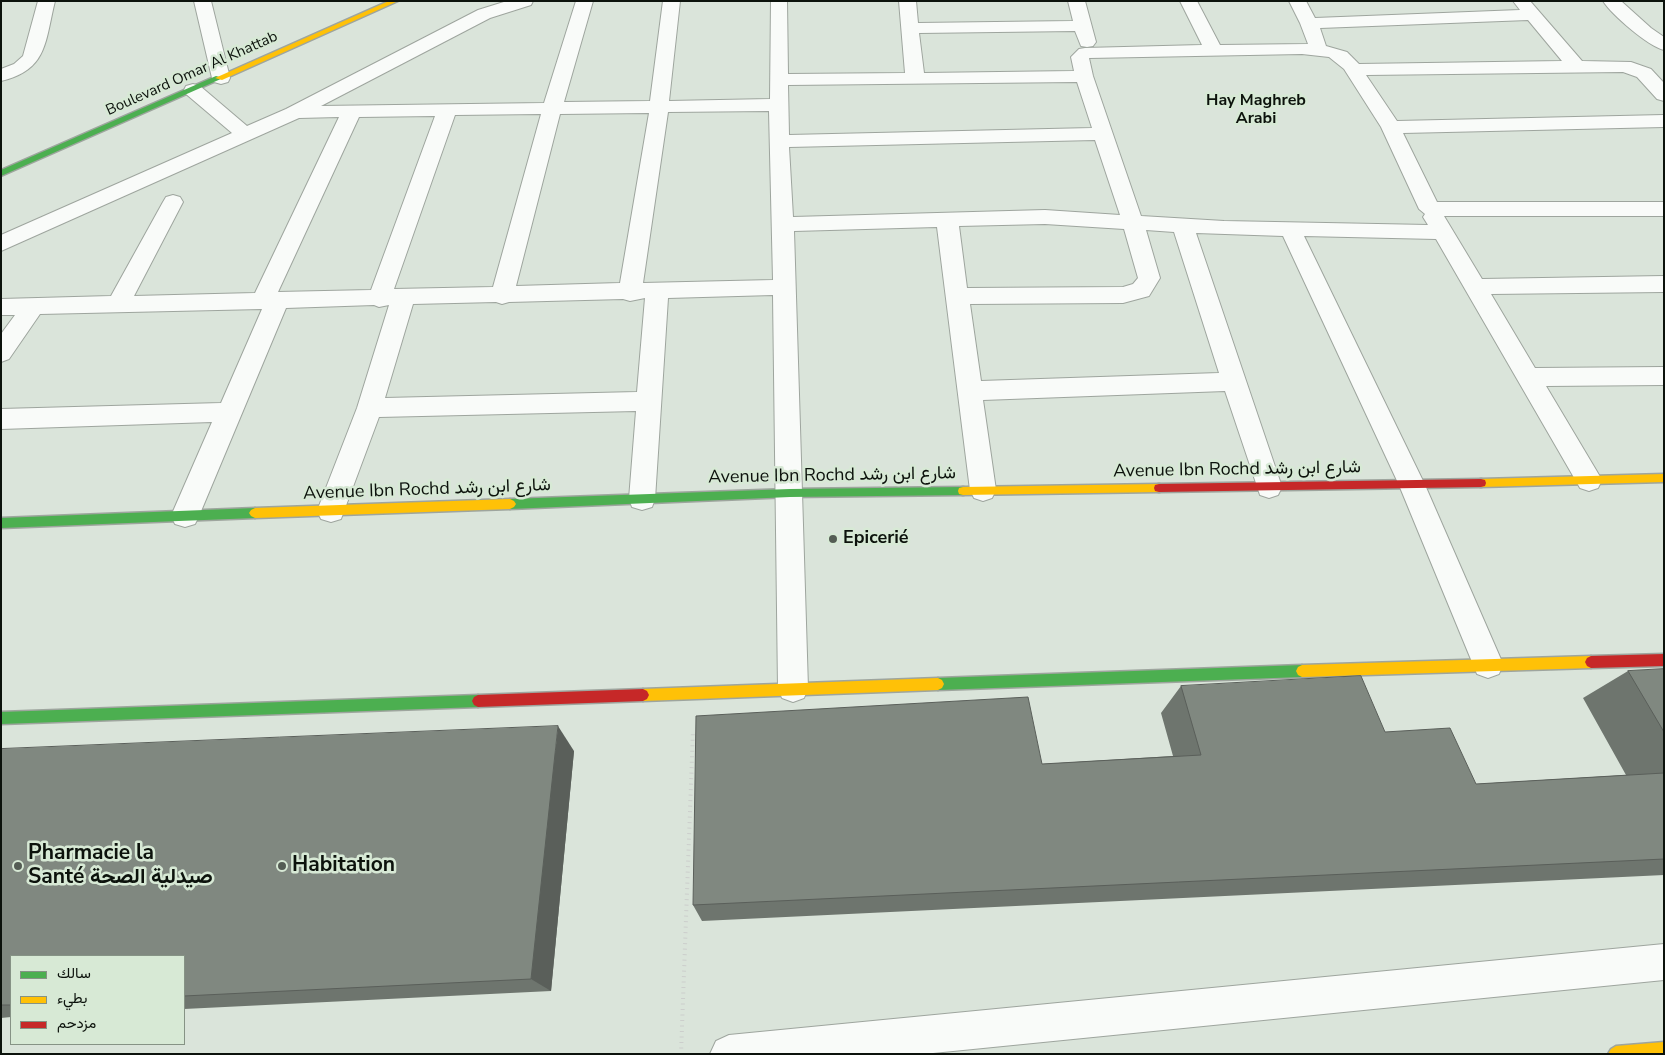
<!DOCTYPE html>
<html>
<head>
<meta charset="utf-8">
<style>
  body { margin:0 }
  #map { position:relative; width:1665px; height:1055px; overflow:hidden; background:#dae4da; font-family:"Nunito Sans",Vazirmatn,sans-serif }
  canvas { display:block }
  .frame { position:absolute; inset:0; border:2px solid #0c120c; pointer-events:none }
  .legend { position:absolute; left:10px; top:955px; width:175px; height:90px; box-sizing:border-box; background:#d7e9d5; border:1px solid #869385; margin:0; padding:6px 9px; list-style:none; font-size:15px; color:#0c120c }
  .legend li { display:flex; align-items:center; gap:10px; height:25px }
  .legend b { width:25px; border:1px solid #869385 }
</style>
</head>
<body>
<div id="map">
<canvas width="1665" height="1055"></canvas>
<div class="frame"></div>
<ul class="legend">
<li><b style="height:6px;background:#4caf50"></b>سالك</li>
<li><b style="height:6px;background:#ffc107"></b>بطيء</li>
<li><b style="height:6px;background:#c62828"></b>مزدحم</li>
</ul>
</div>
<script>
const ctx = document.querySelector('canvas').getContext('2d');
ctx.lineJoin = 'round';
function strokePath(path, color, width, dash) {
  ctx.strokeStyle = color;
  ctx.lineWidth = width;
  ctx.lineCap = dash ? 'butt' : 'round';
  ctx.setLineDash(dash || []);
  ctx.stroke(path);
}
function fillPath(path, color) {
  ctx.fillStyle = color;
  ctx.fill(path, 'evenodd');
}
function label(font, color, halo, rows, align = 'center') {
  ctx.font = font + ' "Nunito Sans",Vazirmatn,sans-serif';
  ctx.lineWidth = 5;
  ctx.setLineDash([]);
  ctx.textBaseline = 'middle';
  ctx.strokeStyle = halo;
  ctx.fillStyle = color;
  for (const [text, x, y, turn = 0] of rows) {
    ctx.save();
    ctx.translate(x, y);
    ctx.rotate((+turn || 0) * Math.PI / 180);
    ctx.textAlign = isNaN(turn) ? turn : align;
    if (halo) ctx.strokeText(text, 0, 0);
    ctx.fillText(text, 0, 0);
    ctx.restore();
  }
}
const path = new Path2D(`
  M 681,1054 L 693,730`);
const street = new Path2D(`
  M 38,1 L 55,1 C 45,41 48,70 1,81 L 1,69 L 14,64 L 23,56 Z
  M 194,1 L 211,1 L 230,78 L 228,82 L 221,84 L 214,82 L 212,78 Z
  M 507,1 L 533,1 L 531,5 L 490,18 L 321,106 L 544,103 L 576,1 L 593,1 L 564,102 L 650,101 L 663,1 L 680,1 L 669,101 L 770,99 L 771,1 L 787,1 L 788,74 L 905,73 L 899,1 L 916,1 L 918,23 L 1073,21 L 1068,1 L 1085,1 L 1096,42 L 1093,46 L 1087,47 L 1081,46 L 1075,31 L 919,33 L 924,73 L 1074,71 L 1071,57 L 1079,49 L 1085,48 L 1202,45 L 1180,1 L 1197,1 L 1220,45 L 1308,44 L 1300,23 L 1289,1 L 1306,1 L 1315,18 L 1520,10 L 1513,1 L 1530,1 L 1582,61 L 1631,62 L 1651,69 L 1664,83 L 1664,101 L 1657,99 L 1637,77 L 1623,72 L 1366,75 L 1397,121 L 1664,115 L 1664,127 L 1403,133 L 1437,202 L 1664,202 L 1664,216 L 1444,216 L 1482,279 L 1664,276 L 1664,292 L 1491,294 L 1535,368 L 1664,367 L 1664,385 L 1546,386 L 1602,480 L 1598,488 L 1589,491 L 1580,488 L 1436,239 L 1304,236 L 1425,485 L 1503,664 L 1499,674 L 1488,678 L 1477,674 L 1399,485 L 1283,236 L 1196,233 L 1282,487 L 1278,495 L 1269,498 L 1260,495 L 1225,391 L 983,400 L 996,490 L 992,498 L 983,501 L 974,498 L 970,490 L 937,227 L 794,231 L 808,688 L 804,698 L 793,702 L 782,698 L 778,688 L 773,295 L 668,298 L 655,499 L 652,507 L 642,510 L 632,507 L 629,499 L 636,411 L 379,417 L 341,519 L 331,522 L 321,519 L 317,511 L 357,408 L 389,305 L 379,307 L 374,305 L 286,308 L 199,516 L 195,524 L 185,527 L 175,524 L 171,516 L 212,422 L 1,429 L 1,409 L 221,403 L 262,309 L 40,314 L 9,359 L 1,362 L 1,334 L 15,315 L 1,315 L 1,299 L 111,296 L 163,202 L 166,197 L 173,195 L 180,197 L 183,202 L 134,296 L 255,293 L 339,117 L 299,118 L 1,251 L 1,235 L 232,133 L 186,94 L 184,90 L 186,86 L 193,84 L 200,86 L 247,126 L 286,109 L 478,10 ZM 1528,20 L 1562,61 L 1359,64 L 1347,52 L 1326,46 L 1320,28 ZM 1302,54 L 1329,57 L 1344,69 L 1381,127 L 1419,209 L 1425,214 L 1423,217 L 1428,225 L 1224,221 L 1141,216 L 1093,76 L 1089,58 ZM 1077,82 L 1092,128 L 789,135 L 788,85 ZM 769,111 L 773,280 L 643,283 L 668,112 ZM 649,113 L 620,283 L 516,286 L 560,114 ZM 541,114 L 493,287 L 394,289 L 455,115 ZM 435,116 L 371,290 L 278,292 L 359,117 ZM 1095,140 L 1120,215 L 1045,210 L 793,217 L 789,147 ZM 1045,224 L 1124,229 L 1138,278 L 1133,284 L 1123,287 L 967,288 L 959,226 ZM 1146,230 L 1174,232 L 1219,373 L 981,381 L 970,304 L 1123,303 L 1149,296 L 1160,278 ZM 645,298 L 637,392 L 385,398 L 413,304 L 496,302 L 502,304 L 509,302 L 623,299 L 630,301 Z
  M 1603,1 L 1621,1 L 1651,28 L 1664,37 L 1664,50 C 1648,46 1612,15 1603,1 Z
  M 1664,944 L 1664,980 L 923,1054 L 710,1054 L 716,1041 L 729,1035 Z`);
const fast = new Path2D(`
  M 216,76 L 223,78 L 1,176 L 1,170 Z
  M 963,487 L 967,488 L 968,491 L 967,494 L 963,495 L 790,497 L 510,509 L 506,507 L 504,504 L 506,501 L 510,499 L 790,489 Z
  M 255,508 L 259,510 L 261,513 L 259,516 L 255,518 L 1,528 L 1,518 Z
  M 1302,665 L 1306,667 L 1308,671 L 1306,675 L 1302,677 L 938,690 L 934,688 L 932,684 L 934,680 L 938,678 Z
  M 478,695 L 482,697 L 484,701 L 482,705 L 478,707 L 1,724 L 1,712 Z`);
const slow = new Path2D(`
  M 389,1 L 398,1 L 222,80 L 215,78 Z
  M 1664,474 L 1664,482 L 1481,487 L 1477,486 L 1476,483 L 1477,480 L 1481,479 Z
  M 1159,484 L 1163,485 L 1164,488 L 1163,491 L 1159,492 L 963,495 L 959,494 L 958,491 L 959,488 L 963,487 Z
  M 510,499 L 514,501 L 516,504 L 514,507 L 510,509 L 255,518 L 251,516 L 249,513 L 251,510 L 255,508 Z
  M 1591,656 L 1595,658 L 1597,662 L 1595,666 L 1591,668 L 1302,677 L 1298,675 L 1296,671 L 1298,667 L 1302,665 Z
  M 938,678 L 942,680 L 944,684 L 942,688 L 938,690 L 643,701 L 639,699 L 637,695 L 639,691 L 643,689 Z
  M 1664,1042 L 1664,1054 L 1608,1054 L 1611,1049 L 1616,1046 Z`);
const jam = new Path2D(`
  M 1481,479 L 1485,480 L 1486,483 L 1485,486 L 1481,487 L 1159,492 L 1155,491 L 1154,488 L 1155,485 L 1159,484 Z
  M 1664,654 L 1664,666 L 1591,668 L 1587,666 L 1585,662 L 1587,658 L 1591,656 Z
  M 643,689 L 647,691 L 649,695 L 647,699 L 643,701 L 478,707 L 474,705 L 472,701 L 474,697 L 478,695 Z`);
const wall = new Path2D(`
  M 1664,669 L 1664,875 L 702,921 L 693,905 L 1042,764 L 1173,756 L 1161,713 L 1181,686 L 1385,732 L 1476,784 L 1626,775 L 1583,698 L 1628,671 Z
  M 1,749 L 574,751 L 551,991 L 184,1009 L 184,956 L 11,956 L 11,1017 L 1,1018 Z`);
const shadedWall = new Path2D(`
  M 558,726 L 574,751 L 551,991 L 531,979 Z`);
const building = new Path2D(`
  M 1664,669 L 1664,732 L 1628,671 Z
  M 1361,676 L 1385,732 L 1450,728 L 1476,784 L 1664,773 L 1664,859 L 693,905 L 696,716 L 1028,697 L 1042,764 L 1201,755 L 1181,686 Z
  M 558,726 L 531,979 L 184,996 L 184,956 L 11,956 L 11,1005 L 1,1005 L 1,749 Z`);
const markers = [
  [833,539,5,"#545c54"],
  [18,866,5,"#545c54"],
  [282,866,5,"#545c54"]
];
const farStreetnames = [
  ["Boulevard Omar Al Khattab",192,74,-24]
];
const farNeighbourhoodnames = [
  ["Hay Maghreb",1256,101],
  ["Arabi",1256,119]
];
const streetNames = [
  ["Avenue Ibn Rochd شارع ابن رشد",1237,470,-1],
  ["Avenue Ibn Rochd شارع ابن رشد",832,476,-1],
  ["Avenue Ibn Rochd شارع ابن رشد",427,490,-2]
];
const poiNames = [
  ["Epicerié",843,539]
];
const nearPoinames = [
  ["Pharmacie la",28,854],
  ["Santé صيدلية الصحة",28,878],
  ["Habitation",292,866]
];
strokePath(street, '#9ea59e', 2);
strokePath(fast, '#9ea59e', 3);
strokePath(slow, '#9ea59e', 3);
strokePath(jam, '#9ea59e', 3);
strokePath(path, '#cccecc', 4, [1, 4.5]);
fillPath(street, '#f9fbf9');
fillPath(fast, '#4caf50');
fillPath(slow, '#ffc107');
fillPath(jam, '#c62828');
fillPath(wall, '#6e756e');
fillPath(shadedWall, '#5a5f5a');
fillPath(building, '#808880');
strokePath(building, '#5a5f5a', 1);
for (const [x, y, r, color] of markers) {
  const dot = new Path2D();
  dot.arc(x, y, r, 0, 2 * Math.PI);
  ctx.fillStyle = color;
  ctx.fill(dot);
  strokePath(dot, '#d7e9d5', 2);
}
label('15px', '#0c120c', '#d7e9d5', farStreetnames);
label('bold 16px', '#0c120c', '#d7e9d5', farNeighbourhoodnames);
label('18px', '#0c120c', '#d7e9d5', streetNames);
label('bold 18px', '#0c120c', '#d7e9d5', poiNames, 'left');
label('bold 21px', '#0c120c', '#d7e9d5', nearPoinames, 'left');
</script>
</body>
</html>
